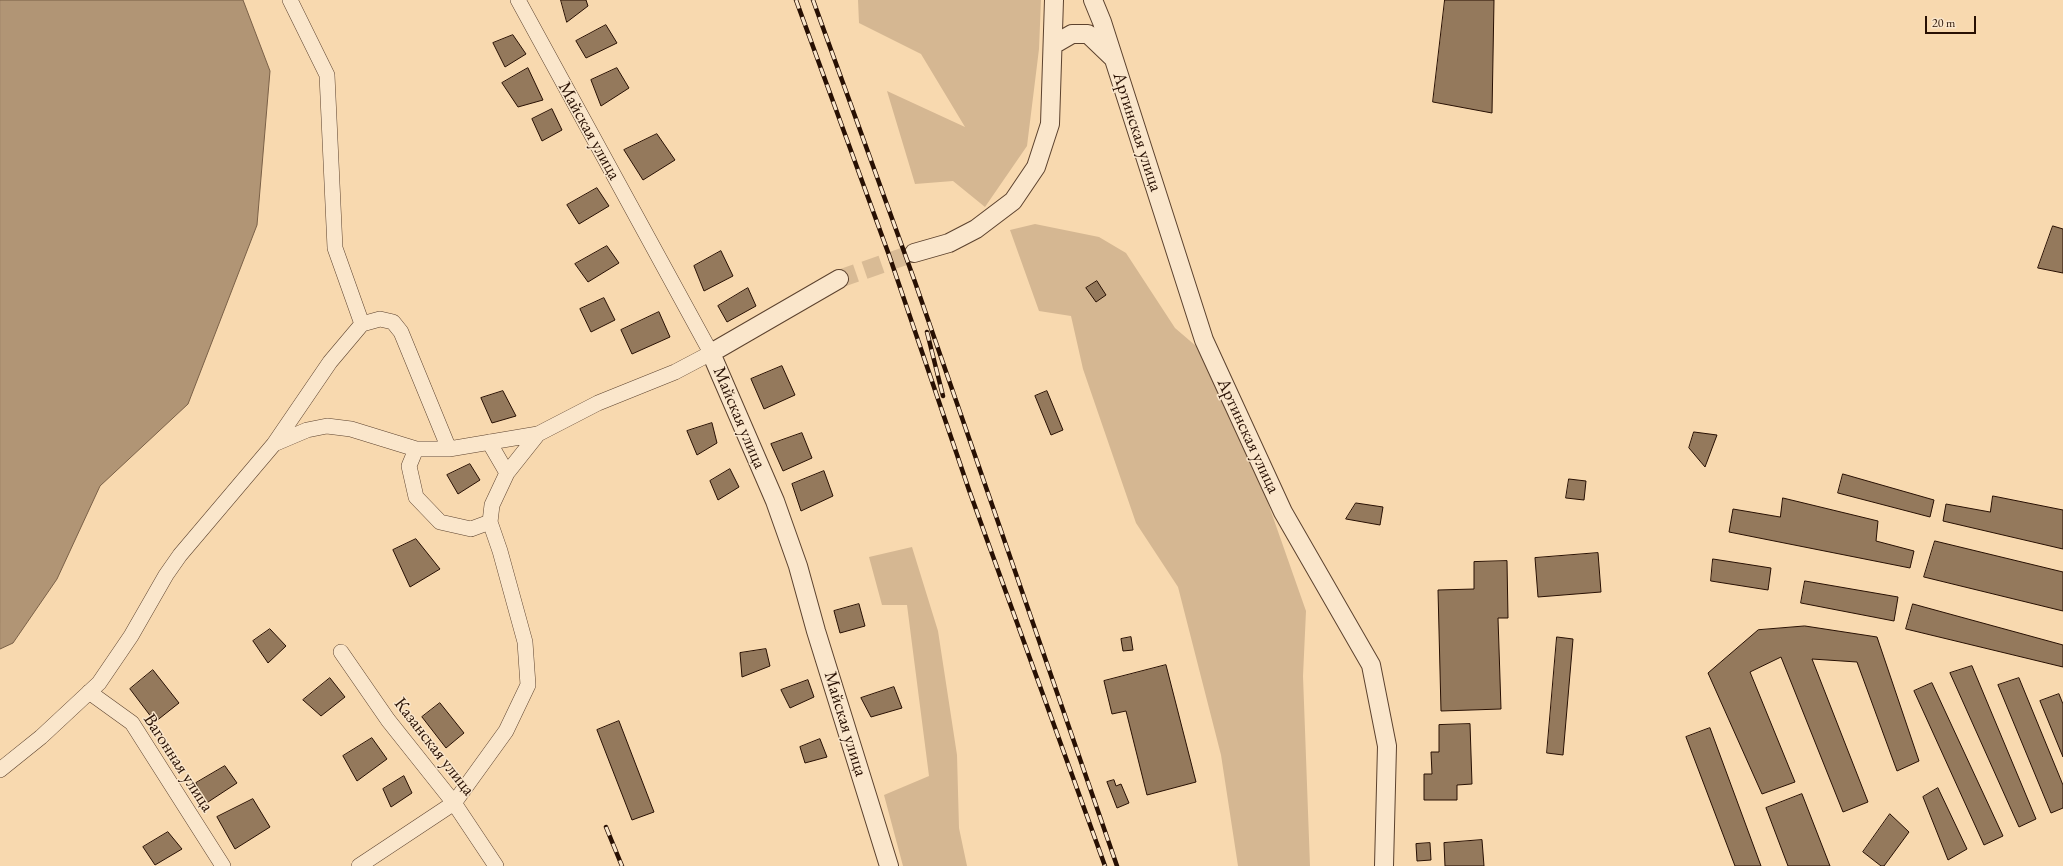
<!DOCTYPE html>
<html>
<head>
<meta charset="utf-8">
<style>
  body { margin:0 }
  #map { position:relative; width:2063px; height:866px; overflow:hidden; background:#f8d9af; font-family:"EB Garamond",serif }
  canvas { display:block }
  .scale { position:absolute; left:1925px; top:16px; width:51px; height:18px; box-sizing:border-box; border:2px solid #281003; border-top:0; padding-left:5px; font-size:12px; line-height:14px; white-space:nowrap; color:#281003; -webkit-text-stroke:3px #fae6cb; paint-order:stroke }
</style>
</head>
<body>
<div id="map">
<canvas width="2063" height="866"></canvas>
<div class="scale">20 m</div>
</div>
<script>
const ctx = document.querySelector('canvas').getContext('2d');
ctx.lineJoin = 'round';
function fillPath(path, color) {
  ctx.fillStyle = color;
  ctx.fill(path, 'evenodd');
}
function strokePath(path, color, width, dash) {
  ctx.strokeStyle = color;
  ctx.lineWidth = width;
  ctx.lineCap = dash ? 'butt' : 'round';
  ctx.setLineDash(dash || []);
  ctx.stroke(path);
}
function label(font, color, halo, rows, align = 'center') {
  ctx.font = font + ' "EB Garamond",serif';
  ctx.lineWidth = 3;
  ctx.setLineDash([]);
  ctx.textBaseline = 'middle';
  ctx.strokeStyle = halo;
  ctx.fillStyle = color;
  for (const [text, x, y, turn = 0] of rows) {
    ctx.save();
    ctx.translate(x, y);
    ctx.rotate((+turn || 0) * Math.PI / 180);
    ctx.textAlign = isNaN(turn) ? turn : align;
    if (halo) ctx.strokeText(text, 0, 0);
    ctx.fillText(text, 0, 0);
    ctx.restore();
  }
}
const green = new Path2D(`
  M 858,0 L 1041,0 L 1039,49 L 1027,146 L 985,207 L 953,181 L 915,184 L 887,91 L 965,127 L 921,54 L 859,23 Z
  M 1035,224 L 1099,237 L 1126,253 L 1175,328 L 1203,352 L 1262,486 L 1306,611 L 1303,676 L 1310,866 L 1238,866 L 1221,755 L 1178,587 L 1136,523 L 1083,369 L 1071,316 L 1039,311 L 1010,230 Z
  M 912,547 L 938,631 L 957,755 L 959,828 L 967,866 L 903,866 L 884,795 L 929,776 L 907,605 L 882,605 L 869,557 Z`);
const water = new Path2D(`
  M 0,0 L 243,0 L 270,71 L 257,225 L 188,404 L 100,486 L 57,579 L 13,643 L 0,649 Z`);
const building = new Path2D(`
  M 561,0 L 586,0 L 588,6 L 567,22 Z
  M 1445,0 L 1494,0 L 1492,113 L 1433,102 Z
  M 606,25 L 617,43 L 586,58 L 576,41 Z
  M 513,35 L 526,54 L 505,67 L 493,43 Z
  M 528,68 L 543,100 L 518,107 L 502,83 Z
  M 617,68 L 629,88 L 601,106 L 591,80 Z
  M 552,109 L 562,130 L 542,141 L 532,119 Z
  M 657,134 L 675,160 L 643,180 L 624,150 Z
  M 597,188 L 609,206 L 579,224 L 567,205 Z
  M 2053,226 L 2063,229 L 2063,273 L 2038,268 Z
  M 607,246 L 619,263 L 588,282 L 575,264 Z
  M 721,251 L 733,276 L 704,291 L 694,266 Z
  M 1097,281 L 1106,295 L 1096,302 L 1086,288 Z
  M 748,288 L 756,306 L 727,322 L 718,306 Z
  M 604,298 L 615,320 L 591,332 L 580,309 Z
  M 659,312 L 670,337 L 632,354 L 621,330 Z
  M 782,366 L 795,395 L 764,409 L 751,379 Z
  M 503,391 L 516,416 L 492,423 L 481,398 Z
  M 1047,391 L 1063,430 L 1051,435 L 1035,396 Z
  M 712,423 L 717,443 L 697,455 L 687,431 Z
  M 1694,432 L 1717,435 L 1705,467 L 1689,448 Z
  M 802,433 L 812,458 L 783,471 L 771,444 Z
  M 470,464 L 480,480 L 458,494 L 447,475 Z
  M 730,469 L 739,487 L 718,500 L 710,481 Z
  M 824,471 L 833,496 L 801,511 L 792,484 Z
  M 1843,474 L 1934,500 L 1930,517 L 1838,493 Z
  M 1569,479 L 1586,481 L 1584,500 L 1566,498 Z
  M 1993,496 L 2063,510 L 2063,549 L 1943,521 L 1946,504 L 1990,512 Z
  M 1783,498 L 1878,521 L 1876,541 L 1914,551 L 1910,568 L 1729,532 L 1733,509 L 1780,517 Z
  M 1356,503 L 1383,507 L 1380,525 L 1346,519 Z
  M 416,539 L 440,569 L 410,587 L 393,550 Z
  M 1935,541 L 2063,572 L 2063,611 L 1924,577 Z
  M 1598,553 L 1601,592 L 1538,597 L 1535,558 Z
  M 1713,559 L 1771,568 L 1768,590 L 1711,581 Z
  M 1507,561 L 1508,618 L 1498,618 L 1501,709 L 1441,711 L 1438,590 L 1474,589 L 1474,562 Z
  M 1805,581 L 1898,597 L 1894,621 L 1801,603 Z
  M 859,604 L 865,626 L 840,633 L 834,611 Z
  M 1913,604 L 2063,645 L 2063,667 L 1906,629 Z
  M 1805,626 L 1877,637 L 1919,761 L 1897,771 L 1857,662 L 1812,659 L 1868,802 L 1843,812 L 1781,657 L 1750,672 L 1795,782 L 1762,794 L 1708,673 L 1758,630 Z
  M 270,629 L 286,646 L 268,663 L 253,641 Z
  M 1131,637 L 1133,650 L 1123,651 L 1121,639 Z
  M 1557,637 L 1573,639 L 1563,755 L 1547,753 Z
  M 766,649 L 770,666 L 742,677 L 740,653 Z
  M 1166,665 L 1196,782 L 1147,795 L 1126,711 L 1112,714 L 1104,681 Z
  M 1972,666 L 2036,819 L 2019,827 L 1950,673 Z
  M 153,670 L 179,703 L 155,722 L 130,689 Z
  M 330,678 L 345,697 L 321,716 L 303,700 Z
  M 2019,678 L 2063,785 L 2063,808 L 2051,813 L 1998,685 Z
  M 808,680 L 814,697 L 790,708 L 781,690 Z
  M 1932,683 L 2003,836 L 1984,845 L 1914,691 Z
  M 894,687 L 902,708 L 871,717 L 861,698 Z
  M 2059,694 L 2063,704 L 2063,757 L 2040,701 Z
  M 440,703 L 464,733 L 446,748 L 422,717 Z
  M 619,721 L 654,812 L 632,820 L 597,730 Z
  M 1470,724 L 1472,784 L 1457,785 L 1457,800 L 1424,800 L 1424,774 L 1432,774 L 1431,752 L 1439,752 L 1439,725 Z
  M 1710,728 L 1761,866 L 1735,866 L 1686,737 Z
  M 372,738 L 387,759 L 357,781 L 343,756 Z
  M 820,739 L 827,757 L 805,763 L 800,747 Z
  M 225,766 L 237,783 L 205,804 L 196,783 Z
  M 404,776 L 412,793 L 391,807 L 383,789 Z
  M 1114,780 L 1116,786 L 1121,784 L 1129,803 L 1117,808 L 1107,782 Z
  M 1938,788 L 1967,849 L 1948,860 L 1923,797 Z
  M 1802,794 L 1830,866 L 1788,866 L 1766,808 Z
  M 253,799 L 270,827 L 235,849 L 217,817 Z
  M 1890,814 L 1909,832 L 1884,866 L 1881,866 L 1863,852 Z
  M 168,832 L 182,849 L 155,865 L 143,847 Z
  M 1482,840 L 1484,866 L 1445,866 L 1444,843 Z
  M 1430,843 L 1431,860 L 1417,861 L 1416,844 Z`);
const tertiaryTunnel = new Path2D(`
  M 839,279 L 914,253`);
const minor = new Path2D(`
  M 290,0 L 327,75 L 335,248 L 362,324
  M 489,442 L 507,473
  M 274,444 L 330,362 L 362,324 L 380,319 L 393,322 L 401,332 L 449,449
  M 416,449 L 409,466 L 416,497 L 440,522 L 471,529 L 490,522
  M 341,652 L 388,720 L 454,803 L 496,866
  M 89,692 L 132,723 L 223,866
  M 0,770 L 41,737 L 99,683 L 131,636 L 166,575 L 180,555 L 274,444 L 307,430 L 327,426 L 351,429 L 416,449 L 449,449 L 538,434 L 598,403 L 675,372 L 711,353 L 518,0
  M 359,866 L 454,803 L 506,731 L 528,685 L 525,642 L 500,551 L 490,522 L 492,505 L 507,473 L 538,434`);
const tertiary = new Path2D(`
  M 1093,0 L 1102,22 L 1204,340 L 1283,512 L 1371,665 L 1387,746 L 1384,866
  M 1053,45 L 1072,34 L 1088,34 L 1112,57
  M 914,253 L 949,243 L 976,229 L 1013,201 L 1036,167 L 1050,124 L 1054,0
  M 839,279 L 711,353 L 775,501 L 798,566 L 816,631 L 889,866`);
const rail = new Path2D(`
  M 796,0 L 889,255 L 969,490 L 1105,866
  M 813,0 L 915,282 L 1117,866
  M 927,332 L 943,396
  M 606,827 L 622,866`);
const streetNames = [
  ["Майская улица",589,131,61],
  ["Артинская улица",1137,132,72],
  ["Майская улица",739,418,67],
  ["Артинская улица",1248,436,65],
  ["Майская улица",845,724,73],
  ["Казанская улица",434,747,52],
  ["Вагонная улица",178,763,57]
];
fillPath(green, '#d5b792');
fillPath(water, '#b19575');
strokePath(water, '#7a6047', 1);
fillPath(building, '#94795c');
strokePath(building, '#281003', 1);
strokePath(tertiaryTunnel, '#d9bb95', 18, [18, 9]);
strokePath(minor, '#5c422e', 16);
strokePath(tertiary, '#5c422e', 20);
strokePath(minor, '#fae6cb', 15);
strokePath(tertiary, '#fae6cb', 18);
strokePath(rail, '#281003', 4.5);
strokePath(rail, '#fae6cb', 3, [9]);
label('18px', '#281003', '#fae6cb', streetNames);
</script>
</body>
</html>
